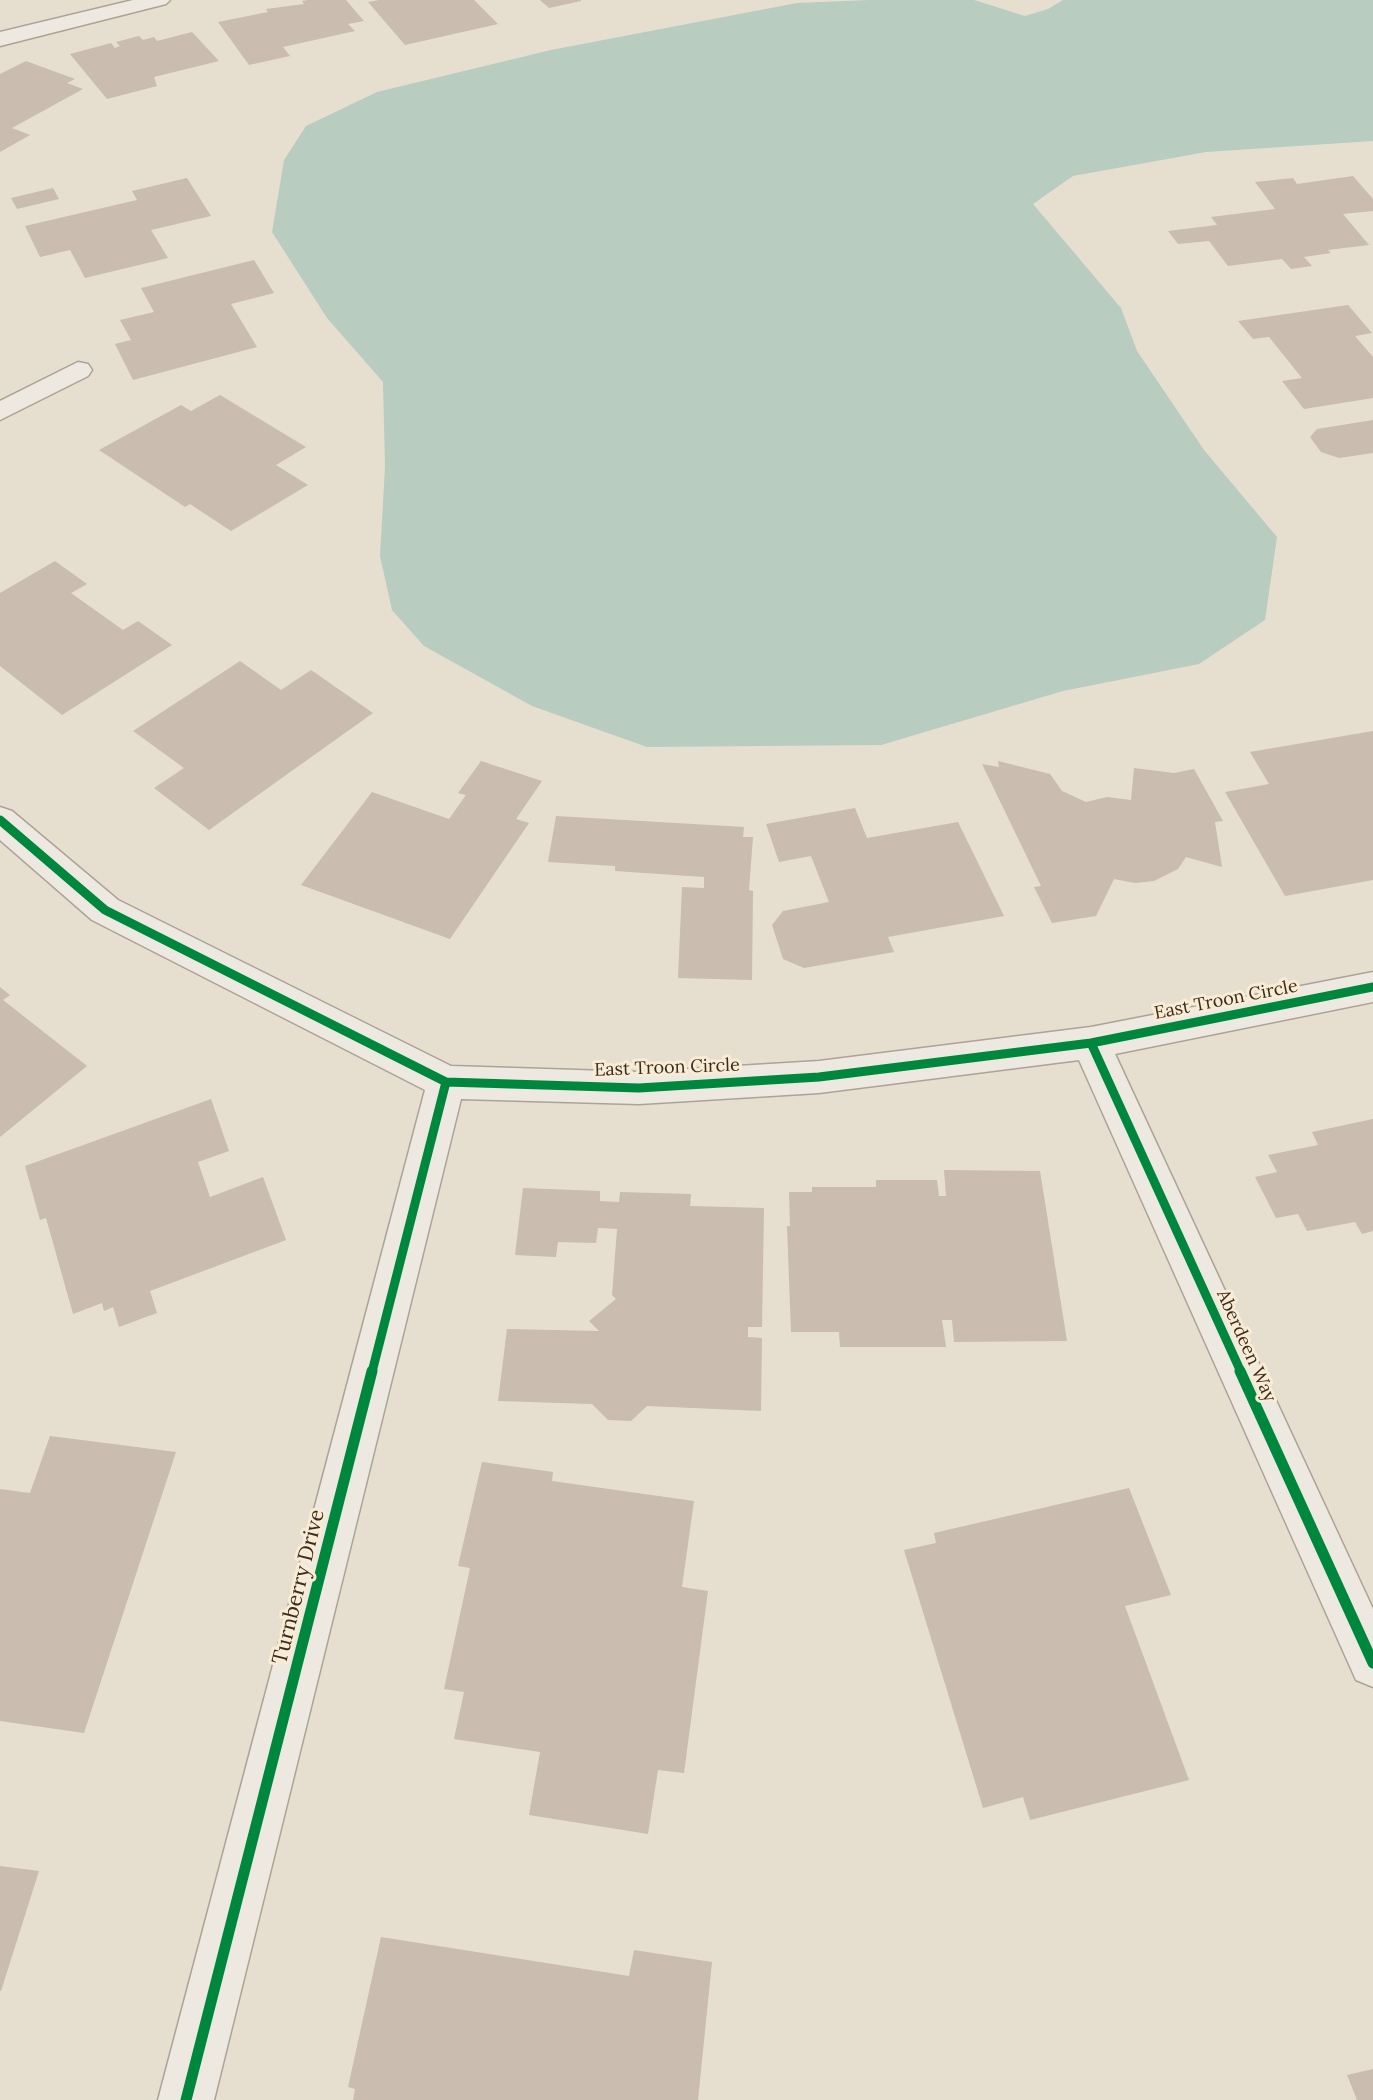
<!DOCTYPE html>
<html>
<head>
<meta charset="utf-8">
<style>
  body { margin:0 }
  canvas { display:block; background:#e6dece }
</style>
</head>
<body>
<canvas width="1373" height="2100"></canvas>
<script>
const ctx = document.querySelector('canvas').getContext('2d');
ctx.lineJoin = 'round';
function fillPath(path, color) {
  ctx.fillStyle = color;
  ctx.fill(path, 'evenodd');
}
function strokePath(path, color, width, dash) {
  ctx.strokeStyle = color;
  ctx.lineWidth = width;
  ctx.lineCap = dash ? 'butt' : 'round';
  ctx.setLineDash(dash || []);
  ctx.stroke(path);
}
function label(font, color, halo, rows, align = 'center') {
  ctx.font = font + ' Lora,serif';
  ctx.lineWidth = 6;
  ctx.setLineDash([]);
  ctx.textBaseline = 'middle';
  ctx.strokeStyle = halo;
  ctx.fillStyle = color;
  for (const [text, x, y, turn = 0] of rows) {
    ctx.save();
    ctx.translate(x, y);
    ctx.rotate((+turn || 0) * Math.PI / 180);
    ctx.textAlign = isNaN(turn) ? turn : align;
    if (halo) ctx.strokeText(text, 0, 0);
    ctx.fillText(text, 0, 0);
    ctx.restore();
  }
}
const water = new Path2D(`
  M 870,0 L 974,0 L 1025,16 L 1048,9 L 1063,0 L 1373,0 L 1373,141 L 1206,152 L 1073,176 L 1033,204 L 1121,308 L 1137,351 L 1204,450 L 1277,537 L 1265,620 L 1199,664 L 1063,691 L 881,745 L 647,747 L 532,706 L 424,646 L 392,610 L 380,556 L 385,467 L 383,382 L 327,318 L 272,232 L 284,160 L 306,126 L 377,92 L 551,50 L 797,3 Z`);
const building = new Path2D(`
  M 308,0 L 346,0 L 364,21 L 348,24 L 355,31 L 283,47 L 290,56 L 249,65 L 218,22 L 268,12 L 266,9 L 304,4 L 302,1 Z
  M 379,0 L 474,0 L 498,24 L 405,45 L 368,2 Z
  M 540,0 L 581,0 L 581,1 L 549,8 Z
  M 192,32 L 219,61 L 154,77 L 157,86 L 107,99 L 70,54 L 111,43 L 115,48 L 120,46 L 116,42 L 139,36 L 143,40 L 154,37 L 157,41 Z
  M 26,61 L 75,79 L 67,83 L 83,89 L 12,128 L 30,135 L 0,152 L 0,74 Z
  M 1353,176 L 1373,199 L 1373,211 L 1343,214 L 1369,245 L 1328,250 L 1331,253 L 1304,257 L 1312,266 L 1291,269 L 1282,259 L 1228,266 L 1209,241 L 1178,244 L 1168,231 L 1217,225 L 1211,217 L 1275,209 L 1255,182 L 1293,178 L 1297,184 Z
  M 187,178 L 211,216 L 151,230 L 168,258 L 85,278 L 70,250 L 40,257 L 25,226 L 137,200 L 132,191 Z
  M 53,188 L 59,199 L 17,209 L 11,198 Z
  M 254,260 L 274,293 L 231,304 L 257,347 L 133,380 L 115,344 L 131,340 L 120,320 L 154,312 L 141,288 Z
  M 1348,305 L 1372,333 L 1355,336 L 1373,357 L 1373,398 L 1304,409 L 1282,381 L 1302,378 L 1269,337 L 1253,339 L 1238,321 Z
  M 220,395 L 306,447 L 276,465 L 308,485 L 231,531 L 190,504 L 185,507 L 99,450 L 181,405 L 191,411 Z
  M 1373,420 L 1373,453 L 1339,458 L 1321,452 L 1310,437 L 1317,429 Z
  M 55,561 L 87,584 L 71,593 L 123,630 L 138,621 L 172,645 L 62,715 L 0,666 L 0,593 Z
  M 240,661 L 281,690 L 311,670 L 373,713 L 209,830 L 154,788 L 184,768 L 133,731 Z
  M 1373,731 L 1373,880 L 1285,896 L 1225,792 L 1269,784 L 1250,752 Z
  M 481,761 L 542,781 L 516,819 L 529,823 L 450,939 L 301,885 L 372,792 L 449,819 L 466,795 L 458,793 Z
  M 998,761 L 1050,774 L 1062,791 L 1086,802 L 1107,797 L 1131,800 L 1134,768 L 1174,773 L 1194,769 L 1223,821 L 1215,822 L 1222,867 L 1186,857 L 1178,869 L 1154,881 L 1135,883 L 1114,879 L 1096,916 L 1052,923 L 1034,887 L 1041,886 L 982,764 L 999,767 Z
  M 855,808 L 867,838 L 958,822 L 1004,916 L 888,937 L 894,952 L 804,968 L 783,959 L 772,925 L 783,911 L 829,902 L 811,856 L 779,862 L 766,824 Z
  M 556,816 L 744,827 L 743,837 L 753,837 L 749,890 L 753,891 L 752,980 L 678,978 L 682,887 L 704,888 L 704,877 L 615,871 L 615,866 L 548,862 Z
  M 0,987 L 10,995 L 3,1000 L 87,1066 L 0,1137 Z
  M 211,1099 L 229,1151 L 198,1162 L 210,1197 L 263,1177 L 286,1240 L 150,1291 L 157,1313 L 119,1327 L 113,1307 L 104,1311 L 102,1303 L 73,1314 L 46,1218 L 40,1220 L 25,1166 Z
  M 1373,1119 L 1373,1231 L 1362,1234 L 1355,1222 L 1307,1231 L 1298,1214 L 1276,1218 L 1255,1177 L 1277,1172 L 1268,1155 L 1318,1145 L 1312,1132 Z
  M 944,1170 L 1040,1171 L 1067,1341 L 954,1342 L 952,1320 L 942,1320 L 946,1347 L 840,1347 L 839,1332 L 791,1332 L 787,1226 L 790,1226 L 789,1192 L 812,1192 L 812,1187 L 876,1187 L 876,1180 L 937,1180 L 939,1196 L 946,1196 Z
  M 523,1188 L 600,1191 L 600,1201 L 619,1202 L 620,1192 L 691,1194 L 690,1206 L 764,1208 L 762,1327 L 748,1327 L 748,1337 L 762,1338 L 761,1411 L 647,1406 L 631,1421 L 608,1420 L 592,1404 L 498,1401 L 507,1329 L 599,1331 L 589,1321 L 616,1299 L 612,1295 L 617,1229 L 598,1228 L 596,1243 L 558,1242 L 556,1257 L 515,1255 Z
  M 50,1436 L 176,1452 L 84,1733 L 0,1721 L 0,1489 L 30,1493 Z
  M 482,1462 L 553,1472 L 552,1481 L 694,1501 L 682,1587 L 708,1591 L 684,1773 L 658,1770 L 648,1834 L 529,1815 L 540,1752 L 454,1739 L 464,1692 L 444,1689 L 470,1568 L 458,1566 Z
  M 1129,1488 L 1171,1595 L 1125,1606 L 1189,1780 L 1030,1820 L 1023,1797 L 983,1808 L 904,1550 L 936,1543 L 934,1533 Z
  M 0,1866 L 39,1871 L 1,1991 L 0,1991 Z
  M 381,1937 L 629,1976 L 634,1950 L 712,1962 L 698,2100 L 353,2100 L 355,2089 L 348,2087 Z
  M 1373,2069 L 1373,2100 L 1357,2100 L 1347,2075 Z`);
const minor = new Path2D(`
  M 133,0 L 170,0 L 166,4 L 0,46 L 0,32 Z
  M 78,362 L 88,364 L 92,370 L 88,376 L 0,420 L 0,401 Z
  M 0,807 L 12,811 L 118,900 L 451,1066 L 639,1072 L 819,1061 L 1091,1027 L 1373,972 L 1373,1002 L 1115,1054 L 1373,1609 L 1373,1687 L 1356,1680 L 1079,1060 L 819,1093 L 639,1104 L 461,1099 L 214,2100 L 158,2100 L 425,1090 L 92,920 L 0,840 Z`);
const cyclewayFar1 = new Path2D(`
  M 0,820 L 105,910 L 446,1082 L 639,1088 L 819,1077 L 1091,1043 L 1373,987
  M 1091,1043 L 1241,1372
  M 372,1372 L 446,1082`);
const cycleway = new Path2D(`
  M 1240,1371 L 1373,1663
  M 186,2100 L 372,1371`);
const streetNames = [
  ["East Troon Circle",1226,1000,-11],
  ["East Troon Circle",667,1068,-2],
  ["Aberdeen Way",1246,1346,66]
];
const nearStreetnames = [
  ["Turnberry Drive",299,1587,-76]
];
fillPath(water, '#b9ccc0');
fillPath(building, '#cabcae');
strokePath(minor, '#aca397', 3);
fillPath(minor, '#eee9e0');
strokePath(cyclewayFar1, '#00873e', 9);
strokePath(cycleway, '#00873e', 11);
label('18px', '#3c2b1e', '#f8ecd4', streetNames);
label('21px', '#3c2b1e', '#f8ecd4', nearStreetnames);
</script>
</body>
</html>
